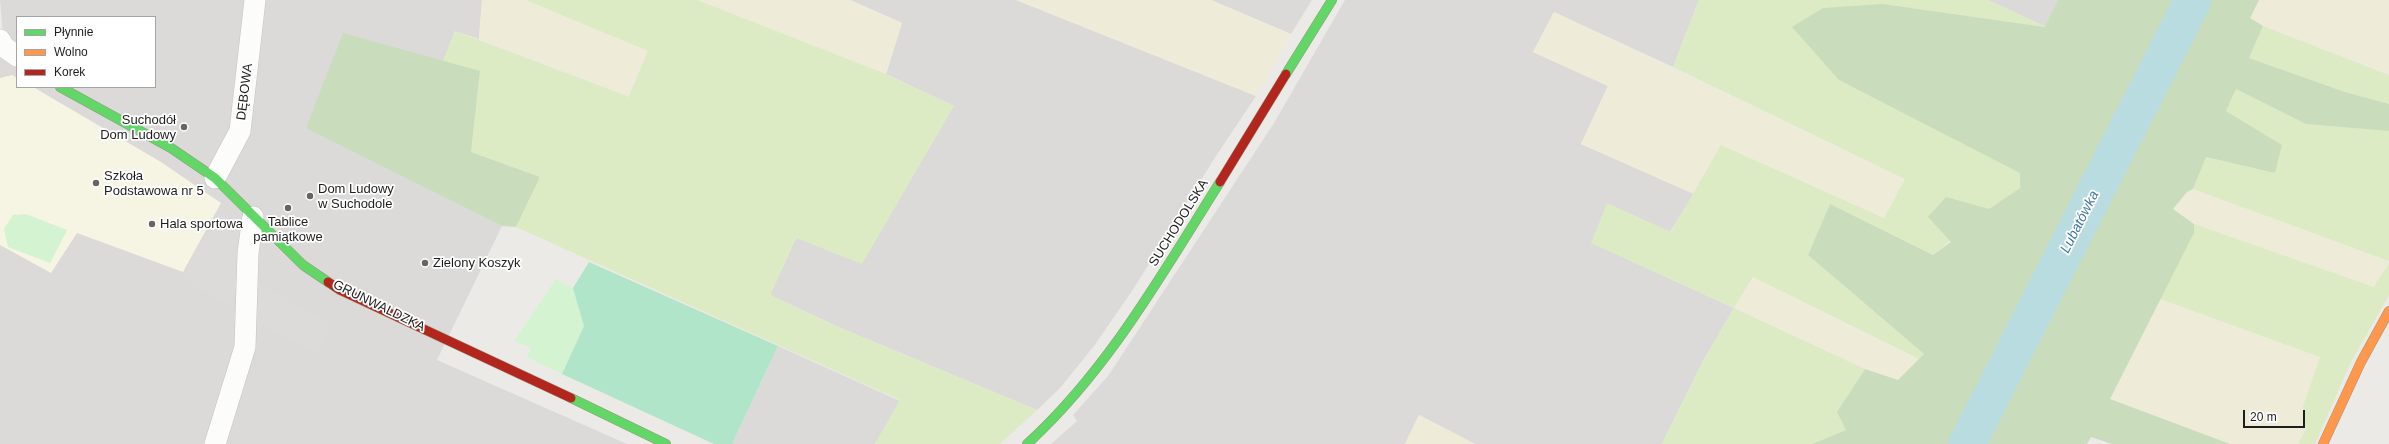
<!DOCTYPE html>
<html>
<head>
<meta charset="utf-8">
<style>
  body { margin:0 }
  #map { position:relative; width:2389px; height:444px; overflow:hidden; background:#eceae7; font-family:Helvetica,sans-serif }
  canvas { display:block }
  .legend { position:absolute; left:16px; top:16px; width:140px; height:72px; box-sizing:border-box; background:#fff; border:1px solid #a5a5a5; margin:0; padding:5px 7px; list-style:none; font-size:12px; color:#1e1e1e }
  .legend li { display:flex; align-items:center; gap:8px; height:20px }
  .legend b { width:20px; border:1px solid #a5a5a5 }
  .scale { position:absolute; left:2243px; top:410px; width:62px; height:18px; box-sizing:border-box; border:2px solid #1e1e1e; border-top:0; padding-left:5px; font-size:12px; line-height:14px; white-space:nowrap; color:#1e1e1e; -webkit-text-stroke:3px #fff; paint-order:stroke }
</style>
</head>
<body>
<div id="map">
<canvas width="2389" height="444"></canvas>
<ul class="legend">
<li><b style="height:5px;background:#63d668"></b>Płynnie</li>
<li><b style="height:5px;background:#ff974d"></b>Wolno</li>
<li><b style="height:5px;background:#b3261e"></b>Korek</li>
</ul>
<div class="scale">20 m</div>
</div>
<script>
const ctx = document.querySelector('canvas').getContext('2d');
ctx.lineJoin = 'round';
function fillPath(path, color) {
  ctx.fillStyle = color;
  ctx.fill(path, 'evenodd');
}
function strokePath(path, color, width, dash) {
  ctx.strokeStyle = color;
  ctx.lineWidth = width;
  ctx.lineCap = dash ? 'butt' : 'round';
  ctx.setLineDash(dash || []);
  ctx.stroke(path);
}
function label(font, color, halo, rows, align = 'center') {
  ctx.font = font + ' Helvetica,sans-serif';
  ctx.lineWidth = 3.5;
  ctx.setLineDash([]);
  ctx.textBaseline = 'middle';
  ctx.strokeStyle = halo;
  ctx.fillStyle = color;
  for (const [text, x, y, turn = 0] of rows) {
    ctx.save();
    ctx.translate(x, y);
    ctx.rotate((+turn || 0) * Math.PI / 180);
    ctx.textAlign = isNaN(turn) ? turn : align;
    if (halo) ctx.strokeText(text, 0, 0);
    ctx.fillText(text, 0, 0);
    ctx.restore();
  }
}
const residential = new Path2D(`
  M 0,0 L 482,0 L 479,39 L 455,31 L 443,62 L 343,34 L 307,128 L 502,226 L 437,360 L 627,444 L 0,444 L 0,56 L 4,46 ZM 17,17 L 155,17 L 155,87 L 17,87 Z
  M 850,0 L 1016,0 L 1256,96 L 1214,159 L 1134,288 L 1094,346 L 1060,388 L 1037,410 L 836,326 L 770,295 L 796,238 L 954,106 L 886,74 L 902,23 Z
  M 1211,0 L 1312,0 L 1291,34 Z
  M 1345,0 L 1699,0 L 1673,67 L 1554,12 L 1533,52 L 1608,86 L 1581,144 L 1694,194 L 1670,232 L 1592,243 L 1734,308 L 1703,361 L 1662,444 L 1475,444 L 1419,415 L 1405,444 L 1051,444 L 1077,421 L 1073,415 L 1108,376 L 1274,123 Z
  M 1988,0 L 2058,0 L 2046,27 Z
  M 778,346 L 900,401 L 875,444 L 732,444 Z`);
const education = new Path2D(`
  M 12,75 L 17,78 L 17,87 L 33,87 L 161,162 L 221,203 L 183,272 L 77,233 L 51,273 L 0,245 L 0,78 Z`);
const farmland = new Path2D(`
  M 482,0 L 526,0 L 648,51 L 627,96 L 479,39 Z
  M 697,0 L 850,0 L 902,23 L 886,74 Z
  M 1016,0 L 1211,0 L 1291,34 L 1256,96 Z
  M 2259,0 L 2389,0 L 2389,74 L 2263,26 L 2250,18 Z
  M 1554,12 L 1905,179 L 1884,218 L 1721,145 L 1694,194 L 1581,144 L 1608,86 L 1533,52 Z
  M 2193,189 L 2389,261 L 2389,263 L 2375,287 L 2194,224 L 2173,209 L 2187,192 Z
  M 1754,277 L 1867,335 L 1919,359 L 1898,380 L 1865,369 L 1734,308 Z
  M 2160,299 L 2320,357 L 2303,406 L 2306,429 L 2298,444 L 2230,444 L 2110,399 Z
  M 1419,415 L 1475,444 L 1405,444 Z`);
const grass = new Path2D(`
  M 526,0 L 697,0 L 886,74 L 954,106 L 862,264 L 796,238 L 770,295 L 836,326 L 1037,410 L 1000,444 L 875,444 L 900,400 L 516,227 L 540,177 L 471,152 L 480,72 L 443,62 L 455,31 L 627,96 L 628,98 L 648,51 Z
  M 1699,0 L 1988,0 L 2046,27 L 1883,4 L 1839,80 L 2020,172 L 2020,188 L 1989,209 L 1933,255 L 1830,204 L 1808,255 L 1924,354 L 1919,359 L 1753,277 L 1734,308 L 1865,369 L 1837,412 L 1846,430 L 1812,444 L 1662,444 L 1703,361 L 1734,308 L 1591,243 L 1607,203 L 1671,232 L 1721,145 L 1884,218 L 1905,179 L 1673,67 Z
  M 2263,26 L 2389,75 L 2389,104 L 2345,92 L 2249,58 Z
  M 2236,89 L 2306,124 L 2389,131 L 2389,261 L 2193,189 L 2206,157 L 2275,173 L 2282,145 L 2226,111 Z
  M 2194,224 L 2374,287 L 2389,263 L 2389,295 L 2350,364 L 2315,444 L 2298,444 L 2306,429 L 2303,406 L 2320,357 L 2160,299 L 2194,233 Z`);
const forest = new Path2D(`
  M 2058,0 L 2259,0 L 2250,18 L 2263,26 L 2249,58 L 2345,92 L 2389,104 L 2389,131 L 2306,124 L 2236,89 L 2226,111 L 2282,145 L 2275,173 L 2206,157 L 2193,189 L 2187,192 L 2173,209 L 2194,224 L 2194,233 L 2110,399 L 2230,444 L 2112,444 L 2091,437 L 2087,444 L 1812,444 L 1846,430 L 1837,412 L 1865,369 L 1898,380 L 1924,354 L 1808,255 L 1830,204 L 1933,255 L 1951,242 L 1928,217 L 1946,197 L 1989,209 L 2020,188 L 2020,173 L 1839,80 L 1792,27 L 1823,8 L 1883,4 L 2045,27 Z
  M 343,33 L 480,71 L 471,152 L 540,177 L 516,227 L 502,226 L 306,128 Z`);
const park = new Path2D(`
  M 26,214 L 67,230 L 50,263 L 8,247 L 4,229 L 13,215 Z
  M 556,279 L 573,288 L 585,325 L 562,374 L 527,357 L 531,348 L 514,341 Z`);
const pitch = new Path2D(`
  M 589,262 L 778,346 L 732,444 L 714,444 L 562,374 L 584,326 L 573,288 Z`);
const parking = new Path2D(`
  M 217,211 L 241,224 L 259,250 L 254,275 L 257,282 L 332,326 L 316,354 L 181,278 Z`);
const river = new Path2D(`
  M 1967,444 L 2193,0`);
const street = new Path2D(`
  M 0,40 L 4,47 L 17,56
  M 215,178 L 240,131 L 255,0
  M 215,444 L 245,347 L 248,253 L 253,217`);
const fast = new Path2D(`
  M 1286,74 L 1332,0
  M 60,87 L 171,148 L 215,178 L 303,265 L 328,282
  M 571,398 L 666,444
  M 1027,444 C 1108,370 1162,274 1220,182`);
const slow = new Path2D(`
  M 2323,444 L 2361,362 L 2389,311`);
const jam = new Path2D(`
  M 1220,182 L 1286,74
  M 328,282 L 340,290 L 571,398`);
const markers = [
  [184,127,4,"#666564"],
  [96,183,4,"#666564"],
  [310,196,4,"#666564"],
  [288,208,4,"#666564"],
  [152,224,4,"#666564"],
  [425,263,4,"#666564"]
];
const streetNames = [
  ["DĘBOWA",245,92,-83],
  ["SUCHODOLSKA",1179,223,-58],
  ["GRUNWALDZKA",379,306,26]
];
const poiNames = [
  ["Suchodół",176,120,"right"],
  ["Dom Ludowy",176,135,"right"],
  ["Szkoła",104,176],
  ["Podstawowa nr 5",104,191],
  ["Dom Ludowy",318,189],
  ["w Suchodole",318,204],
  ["Tablice",288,222,"center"],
  ["pamiątkowe",288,237,"center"],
  ["Hala sportowa",160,224],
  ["Zielony Koszyk",433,263]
];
const waterNames = [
  ["Lubatówka",2080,222,-63]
];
fillPath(residential, '#dbdad8');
fillPath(education, '#f6f4e2');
fillPath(farmland, '#eeecd9');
fillPath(grass, '#dcebc4');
fillPath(forest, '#c9dcbb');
fillPath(park, '#d4f3d1');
fillPath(pitch, '#b0e5ca');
fillPath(parking, '#dcdbda');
strokePath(river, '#b9dce1', 37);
strokePath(street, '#c5c4c3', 22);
strokePath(fast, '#97967e', 10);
strokePath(slow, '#97967e', 10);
strokePath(jam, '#97967e', 10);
strokePath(street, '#fcfcfb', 21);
strokePath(fast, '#63d668', 9);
strokePath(slow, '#ff974d', 9);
strokePath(jam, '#b3261e', 9);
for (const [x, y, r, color] of markers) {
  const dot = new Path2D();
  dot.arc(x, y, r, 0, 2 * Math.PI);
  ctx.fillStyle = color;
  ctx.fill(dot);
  strokePath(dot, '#fff', 1.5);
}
label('13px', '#1e1e1e', '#fff', streetNames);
label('13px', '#1e1e1e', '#fff', poiNames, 'left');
label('italic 14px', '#4279a1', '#fff', waterNames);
</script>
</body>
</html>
